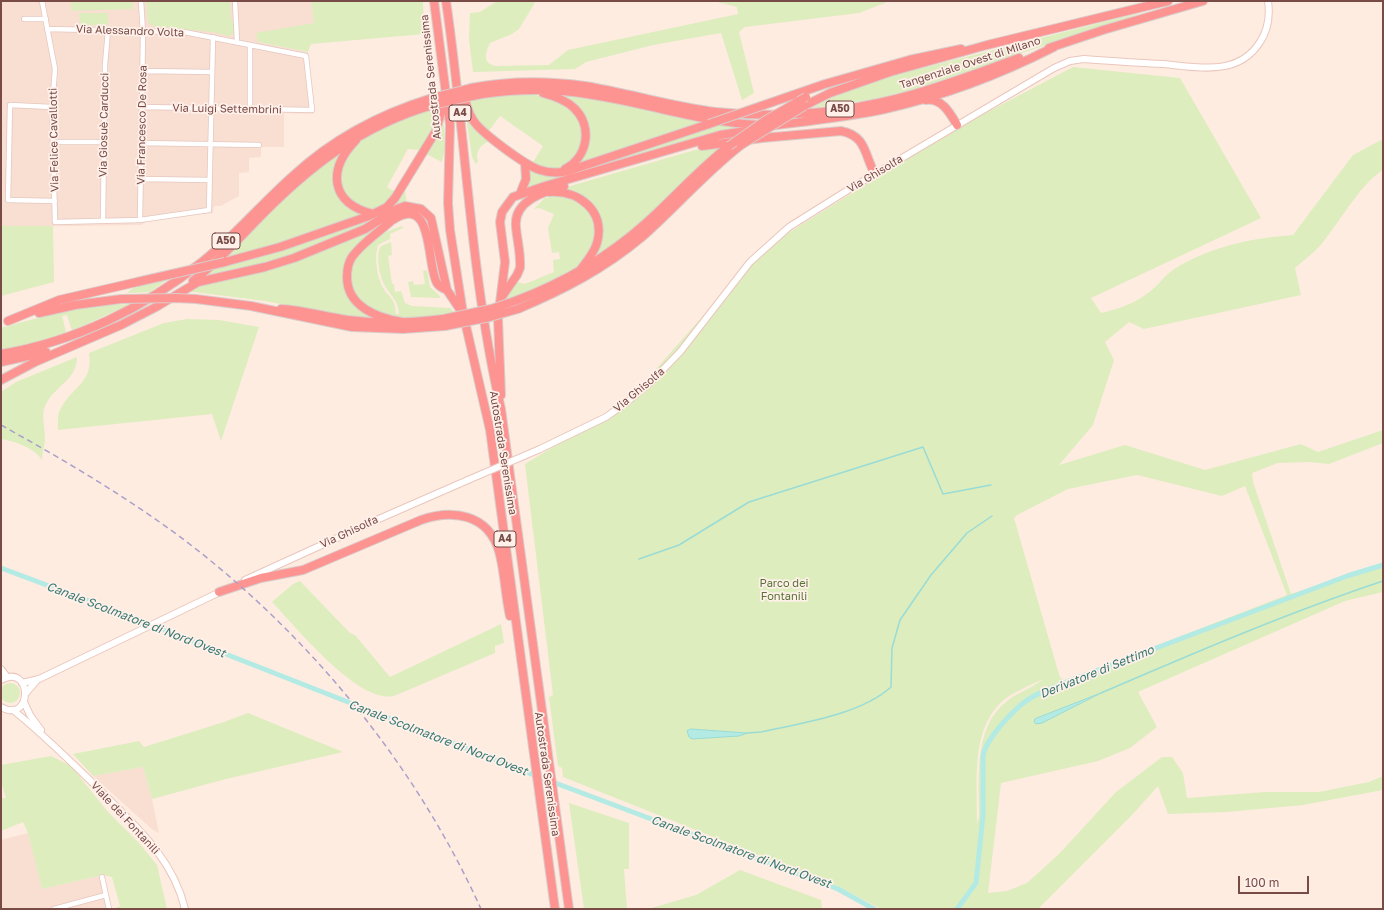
<!DOCTYPE html>
<html>
<head>
<meta charset="utf-8">
<style>
  body { margin:0 }
  #map { position:relative; width:1384px; height:910px; overflow:hidden; background:#feece1; font-family:"Golos Text",sans-serif }
  canvas { display:block }
  .frame { position:absolute; inset:0; border:2px solid #784b46; pointer-events:none }
  .scale { position:absolute; left:1238px; top:876px; width:71px; height:18px; box-sizing:border-box; border:2px solid #784b46; border-top:0; padding-left:5px; font-size:12px; line-height:14px; white-space:nowrap; color:#784b46; -webkit-text-stroke:3px #fff1ea; paint-order:stroke }
</style>
</head>
<body>
<div id="map">
<canvas width="1384" height="910"></canvas>
<div class="frame"></div>
<div class="scale">100 m</div>
</div>
<script>
const ctx = document.querySelector('canvas').getContext('2d');
ctx.lineJoin = 'round';
function fillPath(path, color) {
  ctx.fillStyle = color;
  ctx.fill(path, 'evenodd');
}
function strokePath(path, color, width, dash) {
  ctx.strokeStyle = color;
  ctx.lineWidth = width;
  ctx.lineCap = dash ? 'butt' : 'round';
  ctx.setLineDash(dash || []);
  ctx.stroke(path);
}
function label(font, color, halo, rows, align = 'center') {
  ctx.font = font + ' "Golos Text",sans-serif';
  ctx.lineWidth = 3.5;
  ctx.setLineDash([]);
  ctx.textBaseline = 'middle';
  ctx.strokeStyle = halo;
  ctx.fillStyle = color;
  for (const [text, x, y, turn = 0] of rows) {
    ctx.save();
    ctx.translate(x, y);
    ctx.rotate((+turn || 0) * Math.PI / 180);
    ctx.textAlign = isNaN(turn) ? turn : align;
    if (halo) ctx.strokeText(text, 0, 0);
    ctx.fillText(text, 0, 0);
    ctx.restore();
  }
}
const residential = new Path2D(`
  M 1,1 L 311,1 L 314,23 L 258,42 L 308,52 L 315,111 L 313,114 L 284,113 L 284,147 L 261,147 L 261,157 L 249,158 L 249,172 L 239,173 L 239,196 L 221,206 L 214,206 L 213,213 L 148,221 L 141,225 L 2,227 L 1,225 Z
  M 143,767 L 152,799 L 159,833 L 153,830 L 93,776 Z
  M 28,833 L 42,889 L 103,875 L 111,909 L 1,909 L 1,840 Z`);
const green = new Path2D(`
  M 71,1 L 133,1 L 133,9 L 71,11 Z
  M 146,1 L 230,1 L 231,20 L 234,20 L 234,34 L 229,36 L 212,32 L 153,26 L 148,22 Z
  M 311,1 L 423,1 L 424,34 L 311,44 L 308,52 L 258,42 L 256,33 L 314,23 Z
  M 497,1 L 536,1 L 519,29 L 512,34 L 490,43 C 485,54 482,63 496,66 L 549,65 L 568,50 L 738,14 L 737,7 L 713,1 L 890,1 L 859,13 L 745,27 L 739,32 L 754,93 L 742,100 L 721,33 L 653,45 L 586,62 L 575,69 L 473,72 L 469,40 L 470,13 L 480,12 Z
  M 1147,11 L 912,90 L 869,100 L 812,108 L 843,92 L 887,77 Z
  M 79,13 L 108,13 L 108,25 L 80,25 Z
  M 1073,67 L 1180,78 L 1261,218 L 1091,298 L 1101,313 C 1115,310 1136,303 1148,293 C 1157,287 1164,276 1173,270 C 1208,247 1252,238 1293,235 L 1353,155 L 1383,139 L 1383,170 C 1359,185 1338,225 1319,247 C 1312,254 1303,261 1295,268 L 1301,295 L 1144,329 L 1129,322 L 1105,342 L 1114,360 L 1093,425 L 1059,465 L 1125,445 L 1205,470 L 1301,444 L 1318,452 L 1383,430 L 1383,443 L 1329,464 L 1309,462 L 1278,463 L 1252,473 L 1253,482 L 1291,594 L 1383,564 L 1383,592 L 1345,601 L 1138,692 L 1157,727 L 1130,748 L 1098,761 L 1001,783 L 988,893 L 1007,891 L 1027,883 L 1059,854 L 1116,792 L 1162,757 L 1172,757 L 1183,773 L 1187,798 L 1265,792 L 1319,792 L 1369,782 L 1383,776 L 1383,790 L 1303,805 L 1227,812 L 1168,814 L 1158,786 L 1132,815 L 1038,909 L 881,909 L 839,887 L 563,777 L 562,768 L 558,766 L 549,697 L 553,695 L 525,464 L 627,402 L 761,250 L 887,171 L 976,118 ZM 1137,475 L 1222,496 L 1245,486 L 1287,595 L 1065,681 L 1060,677 L 1058,671 L 1014,518 L 1017,515 L 1068,489 ZM 1043,679 C 1033,688 1018,692 1007,701 C 973,727 979,779 979,816 L 977,824 C 978,784 969,728 1005,699 C 1016,691 1031,685 1043,679 Z
  M 525,94 C 538,95 549,96 561,102 C 583,114 590,143 571,160 C 566,165 560,170 552,170 C 546,169 538,166 532,164 L 543,146 L 500,116 L 488,132 L 476,121 L 467,99 Z
  M 556,94 L 591,97 L 706,122 L 575,166 L 587,127 Z
  M 437,107 L 433,129 L 420,150 L 408,149 L 387,187 L 395,192 L 387,203 L 373,209 L 351,203 L 340,184 L 342,165 L 358,142 L 374,130 Z
  M 466,116 L 490,141 C 480,145 475,151 478,162 L 476,164 L 472,157 Z
  M 442,124 L 444,124 L 445,148 L 442,162 L 426,154 Z
  M 719,124 L 738,127 L 738,129 L 525,188 L 530,169 L 549,176 Z
  M 726,144 L 641,225 L 589,263 L 600,219 L 560,189 L 695,150 Z
  M 346,146 L 335,169 L 346,205 L 360,213 L 361,216 L 255,252 L 223,259 L 277,203 Z
  M 404,191 L 405,191 L 407,204 C 346,237 279,264 210,275 L 208,273 L 216,267 L 391,208 Z
  M 557,195 C 574,199 592,203 594,224 C 599,273 541,286 505,302 L 508,293 L 517,282 L 525,284 L 554,272 L 553,260 L 560,259 L 559,252 L 552,253 L 548,228 L 554,214 L 539,208 L 534,209 L 545,198 Z
  M 415,209 L 426,219 C 417,212 410,209 399,212 L 358,247 L 345,284 L 375,317 L 374,320 L 322,312 L 265,301 L 186,291 L 194,286 L 252,273 L 399,211 Z
  M 1,225 L 3,226 L 53,226 L 54,282 L 1,296 Z
  M 402,226 L 403,228 L 390,234 L 390,239 L 378,245 C 374,256 377,276 382,286 C 389,299 395,297 396,314 L 399,314 C 398,301 392,297 385,286 C 380,278 375,255 381,246 L 391,242 L 392,255 L 388,256 L 392,284 L 394,284 L 395,292 L 401,291 L 405,303 L 412,306 L 450,308 L 456,314 C 430,317 405,323 380,314 C 354,304 339,274 360,251 C 372,239 386,231 402,226 Z
  M 427,270 L 430,287 L 439,295 L 440,298 L 411,297 L 408,282 L 413,281 L 414,285 L 425,284 L 423,271 Z
  M 172,276 L 150,292 L 127,293 L 137,284 Z
  M 130,304 L 72,331 L 67,315 L 62,316 L 66,332 L 51,339 L 1,350 L 1,328 C 44,316 86,305 130,304 Z
  M 187,319 L 219,320 L 259,327 L 221,441 L 212,414 L 58,430 C 58,422 57,414 61,408 C 72,387 94,382 89,353 L 164,323 Z
  M 77,357 C 77,379 57,385 47,402 C 40,413 45,426 45,438 C 45,446 42,452 42,460 C 35,448 14,441 1,439 L 1,392 L 16,382 Z
  M 300,581 L 350,633 L 355,635 L 390,677 L 501,624 L 504,643 L 495,646 L 495,653 L 394,696 C 358,704 296,627 272,602 L 293,584 Z
  M0 693a10 10 0 1 1 20 0a10 10 0 1 1-20 0Z
  M 248,713 L 343,752 L 226,779 L 152,799 L 143,767 L 93,776 L 73,754 L 139,741 L 144,747 L 224,722 Z
  M 51,756 L 71,766 L 108,812 L 140,844 L 157,865 L 167,909 L 114,909 L 120,906 L 112,877 L 103,875 L 42,889 L 28,833 L 23,822 L 1,831 L 1,798 L 6,798 L 1,782 L 1,765 Z
  M 569,803 L 629,823 L 629,869 L 624,869 L 627,909 L 584,909 Z
  M 740,870 L 821,900 L 822,909 L 648,909 L 696,895 Z`);
const water = new Path2D(`
  M 1101,693 L 1042,723 L 1036,724 L 1034,722 L 1035,719 Z
  M 691,729 L 747,733 L 739,736 L 692,739 L 689,737 L 687,731 Z`);
const stream = new Path2D(`
  M 639,559 L 679,545 L 749,502 L 923,447 L 943,494 L 991,485
  M 1101,693 C 1194,653 1287,613 1383,581
  M 747,733 L 761,732 C 801,723 860,715 891,687 L 892,648 L 900,620 L 931,575 L 967,533 L 992,516`);
const canal = new Path2D(`
  M 1,568 L 116,611 L 534,775 L 838,889 L 874,909
  M 957,909 L 976,883 L 983,815 L 983,756 C 986,738 1018,704 1034,696 C 1044,691 1055,687 1066,682 L 1347,576 L 1383,565`);
const street = new Path2D(`
  M 42,1 L 55,69 L 52,107 L 55,222 L 140,220 L 209,210 L 213,37
  M 235,1 L 237,42
  M 24,19 L 46,19
  M 47,29 L 184,32 L 306,56 L 312,110 L 142,107
  M 143,71 L 212,72
  M 52,107 L 10,105 L 8,200 L 55,201
  M 250,109 L 250,45
  M 53,142 L 104,142
  M 142,143 L 259,145
  M 141,179 L 210,180
  M 103,220 L 105,65 L 108,30
  M 140,220 L 143,33 L 141,1
  M 102,877 L 109,909
  M 54,909 L 106,895`);
const secondary = new Path2D(`
  M 540,449 L 606,417 L 627,402 L 651,382 L 680,352 L 750,262 L 789,227 L 848,190 L 1054,68 L 1070,61 L 1084,59 C 1110,61 1136,63 1163,64 C 1198,67 1238,77 1260,42 C 1268,30 1270,15 1268,1
  M 245,580 L 381,518 L 468,480
  M 1,669 L 7,677
  M 1,680 C 33,662 33,725 1,707
  M 22,683 L 39,679 L 222,591
  M 26,693 L 38,679
  M 24,702 L 30,715 L 41,730
  M 13,710 C 43,734 70,761 98,788 C 133,824 173,857 185,909`);
const highway = new Path2D(`
  M 434,1 L 450,125 L 448,203 L 450,230 L 463,313 L 490,430 L 555,909
  M 446,1 C 466,137 470,275 501,409 L 569,909
  M 1049,48 L 1103,30 L 1203,1
  M 471,88 C 508,81 548,81 585,86 C 629,93 672,107 716,112 C 781,119 850,112 914,94 C 949,84 984,71 1019,58
  M 463,91 C 465,101 467,111 473,120 C 480,132 526,166 540,170 C 549,173 559,173 568,171 L 709,124
  M 543,93 C 554,96 566,100 574,108 C 593,126 588,157 565,169
  M 793,95 L 825,84 L 909,60 L 961,49
  M 472,96 C 502,90 543,88 573,92 C 636,99 695,122 759,125
  M 926,100 C 942,98 950,113 957,125
  M 804,106 L 830,93 L 890,72 L 987,45 L 1168,1
  M 770,126 C 809,121 847,117 885,109 C 943,96 1001,74 1054,47
  M 356,140 C 327,170 330,203 373,214
  M 702,146 L 762,138 L 841,131 C 867,136 864,155 875,174
  M 549,192 C 579,190 606,211 597,243 C 594,253 587,261 581,269
  M 520,194 L 526,179 L 525,163
  M 225,262 L 280,247 L 369,216 L 387,207 L 395,198 L 436,131 L 441,112 L 441,97
  M 193,281 C 216,263 235,243 255,222 C 307,168 360,126 433,105
  M 501,298 L 517,275 L 520,268 C 521,254 517,240 516,227 C 513,201 543,192 564,186
  M 196,299 L 251,306 L 352,327 L 403,329 L 445,326
  M 515,301 C 563,283 607,258 646,223 C 674,198 699,169 729,146
  M 281,309 C 304,310 325,317 348,320 C 379,324 411,323 443,319
  M 518,309 C 563,290 604,269 642,237 C 676,207 705,173 741,145
  M 39,313 L 75,305 L 121,299
  M 8,321 L 59,300 L 137,282
  M 402,322 C 378,318 347,307 347,277 C 347,270 348,263 352,257 C 362,243 379,232 391,221 C 435,190 426,266 437,283 C 439,287 443,288 447,290
  M 1,354 C 74,342 144,308 202,262 C 235,236 262,203 294,175 C 334,138 380,114 432,98
  M 1,362 L 46,352
  M 1,380 L 35,362 L 121,325 L 156,307 L 198,282 L 265,267 L 294,258 L 365,229 L 397,209 L 405,206 L 421,209 L 431,218 L 447,290 L 461,311
  M 501,395 L 498,319 L 505,262 L 500,222 L 502,212 L 513,197 L 545,186 L 720,135 L 753,130
  M 219,592 L 261,578 L 303,570 L 421,520 C 453,509 488,514 499,551 C 505,572 505,595 510,616`);
const rail = new Path2D(`
  M 1,425 C 62,459 122,494 179,536 C 307,632 415,763 481,909`);
const secondaryBridge = new Path2D(`
  M 468,480 L 540,449`);
const highwayBridge = new Path2D(`
  M 432,98 L 471,88
  M 433,105 L 472,96
  M 709,124 L 793,95
  M 741,145 L 804,106
  M 729,146 L 766,120 L 806,97
  M 137,282 L 225,262
  M 121,299 L 176,298 L 196,299
  M 443,319 L 491,309 L 515,301
  M 445,326 L 490,317 L 518,309`);
const shields = [
  [840,109,28],
  [460,113,22],
  [226,241,28],
  [505,539,22]
];
const shieldNames = [
  ["A50",840,109],
  ["A4",460,113],
  ["A50",226,241],
  ["A4",505,539]
];
const streetNames = [
  ["Via Alessandro Volta",130,31,2],
  ["Tangenziale Ovest di Milano",970,63,-18],
  ["Autostrada Serenissima",431,77,-96],
  ["Via Luigi Settembrini",227,109,1],
  ["Via Giosuè Carducci",104,125,-89],
  ["Via Francesco De Rosa",142,125,-89],
  ["Via Felice Cavallotti",54,140,-91],
  ["Via Ghisolfa",875,174,-31],
  ["Via Ghisolfa",639,390,-40],
  ["Autostrada Serenissima",503,453,81],
  ["Via Ghisolfa",349,532,-25],
  ["Autostrada Serenissima",547,774,82],
  ["Viale dei Fontanili",125,818,47]
];
const parkNames = [
  ["Parco dei",784,584],
  ["Fontanili",784,597]
];
const waterNames = [
  ["Canale Scolmatore di Nord Ovest",136,620,21],
  ["Derivatore di Settimo",1097,672,-22],
  ["Canale Scolmatore di Nord Ovest",438,738,21],
  ["Canale Scolmatore di Nord Ovest",741,852,20]
];
fillPath(residential, '#f9ded2');
fillPath(green, '#ddedbe');
fillPath(water, '#b4eae4');
strokePath(water, '#99dcd6', 1);
strokePath(stream, '#99dcd6', 1.5);
strokePath(canal, '#b4eae4', 5);
strokePath(street, '#e5c7bf', 6);
strokePath(secondary, '#ebc6bc', 8);
strokePath(highway, '#d9cdcb', 10);
strokePath(street, '#fff', 4.5);
strokePath(secondary, '#fff', 6);
strokePath(highway, '#fe9492', 8);
strokePath(rail, '#ab9fc9', 1.5, [6, 4]);
strokePath(secondaryBridge, '#ebc6bc', 8, []);
strokePath(highwayBridge, '#d9cdcb', 10, []);
strokePath(secondaryBridge, '#fff', 6);
strokePath(highwayBridge, '#fe9492', 8);
for (const [x, y, w] of shields) {
  const box = new Path2D();
  box.roundRect(x - w / 2, y - 8, w, 16, 3);
  ctx.fillStyle = '#fff1ea';
  ctx.fill(box);
  strokePath(box, '#784b46', 1);
}
label('bold 10px', '#784b46', null, shieldNames);
label('11px', '#784b46', '#fff1ea', streetNames);
label('11px', '#577337', '#fff1ea', parkNames);
label('italic 12px', '#357872', '#fff1ea', waterNames);
</script>
</body>
</html>
